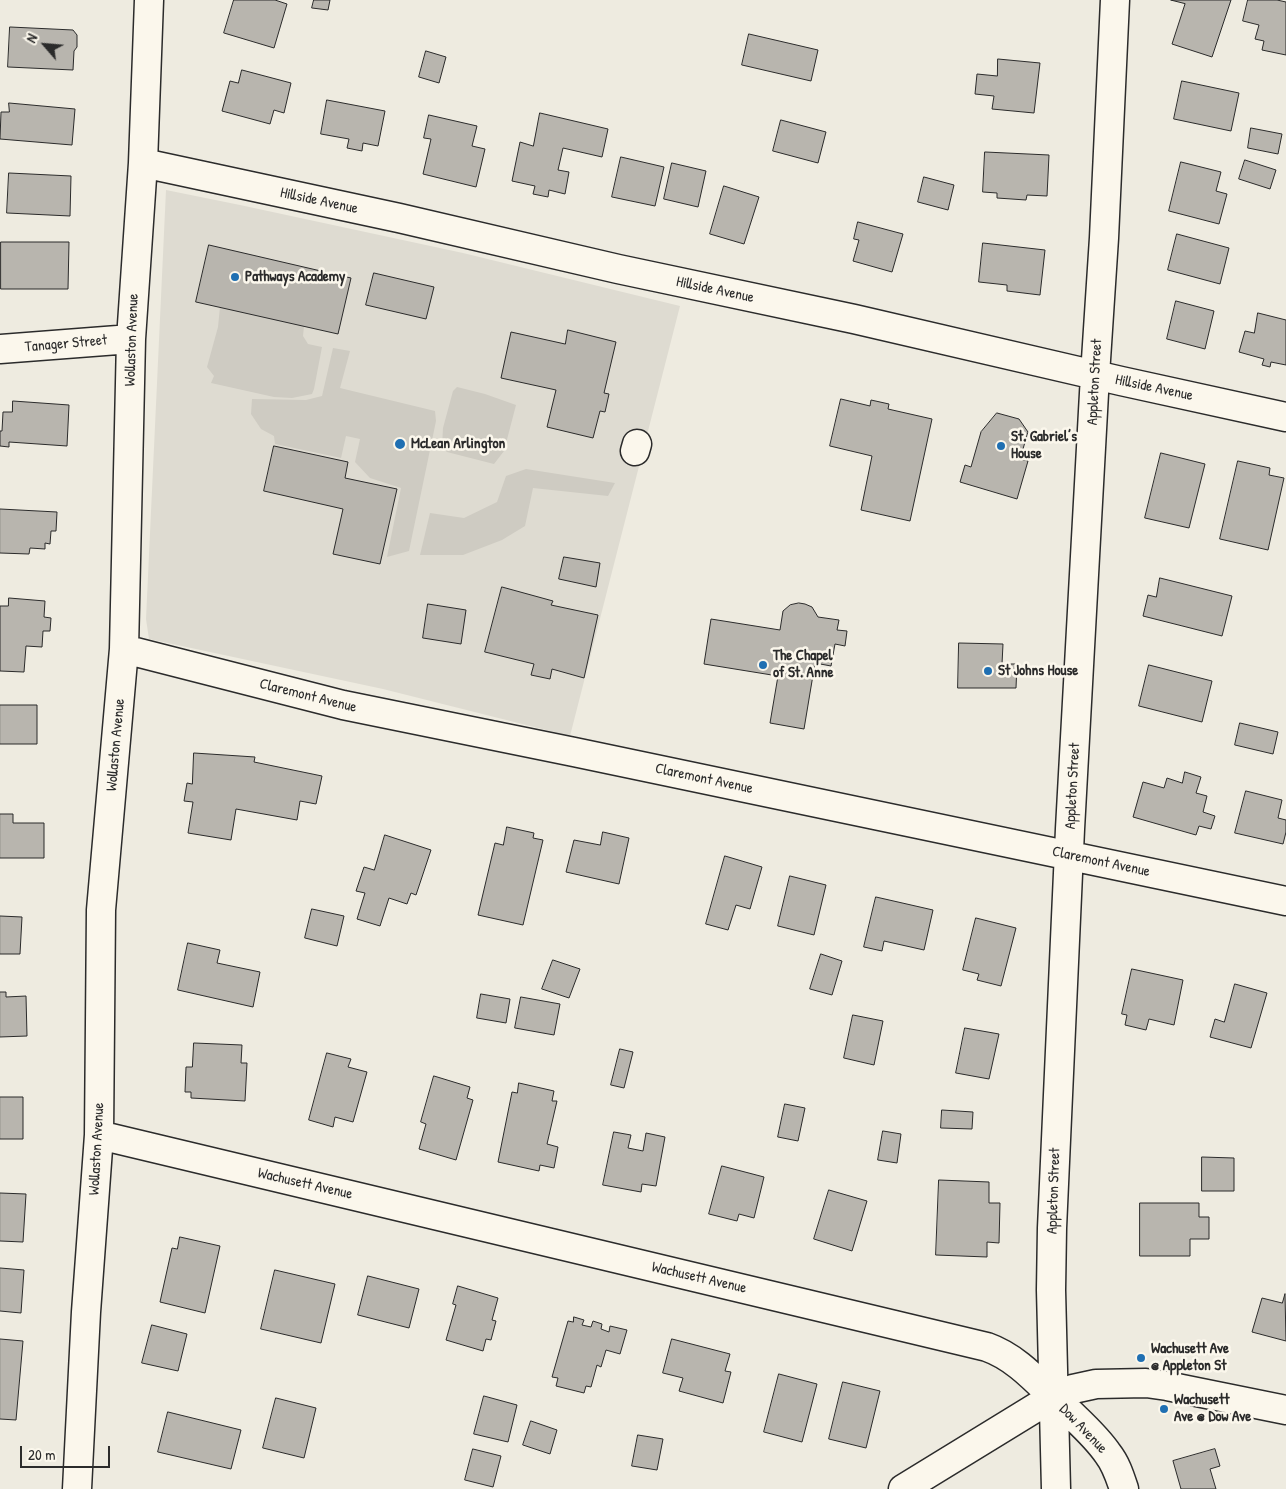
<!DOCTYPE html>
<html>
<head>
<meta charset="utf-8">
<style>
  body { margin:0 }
  #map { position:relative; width:1286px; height:1489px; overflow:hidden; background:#eeebe0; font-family:"Patrick Hand",sans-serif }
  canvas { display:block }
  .north { position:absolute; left:20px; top:20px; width:50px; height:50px; -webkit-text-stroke:4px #fbf7ec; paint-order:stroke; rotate:297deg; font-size:14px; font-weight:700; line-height:20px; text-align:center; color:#2b2b2b }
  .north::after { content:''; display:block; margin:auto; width:18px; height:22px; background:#2b2b2b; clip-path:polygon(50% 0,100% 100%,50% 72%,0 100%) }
  .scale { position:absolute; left:20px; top:1446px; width:90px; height:22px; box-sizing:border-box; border:2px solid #2b2b2b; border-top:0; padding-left:6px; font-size:15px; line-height:18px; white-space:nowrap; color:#2b2b2b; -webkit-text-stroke:4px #fbf7ec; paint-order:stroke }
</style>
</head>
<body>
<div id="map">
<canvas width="1286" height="1489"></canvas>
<div class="north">N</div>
<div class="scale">20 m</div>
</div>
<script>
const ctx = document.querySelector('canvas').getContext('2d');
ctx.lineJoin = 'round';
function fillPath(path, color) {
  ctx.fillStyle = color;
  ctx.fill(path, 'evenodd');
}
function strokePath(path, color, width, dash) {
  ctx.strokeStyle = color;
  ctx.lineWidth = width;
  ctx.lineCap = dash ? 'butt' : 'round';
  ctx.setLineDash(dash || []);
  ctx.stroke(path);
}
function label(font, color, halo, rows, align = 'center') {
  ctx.font = font + ' "Patrick Hand",sans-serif';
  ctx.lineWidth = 5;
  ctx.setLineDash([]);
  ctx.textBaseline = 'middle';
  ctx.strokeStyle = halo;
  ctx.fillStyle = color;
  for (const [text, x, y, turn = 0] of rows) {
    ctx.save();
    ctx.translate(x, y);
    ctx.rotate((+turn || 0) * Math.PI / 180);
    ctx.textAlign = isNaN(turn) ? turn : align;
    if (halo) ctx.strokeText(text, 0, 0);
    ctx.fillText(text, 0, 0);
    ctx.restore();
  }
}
const built = new Path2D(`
  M 166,190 L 240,205 L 463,253 L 680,306 L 570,736 L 383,689 L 149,639 L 146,619 Z`);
const green = new Path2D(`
  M 220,307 L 304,326 L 303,336 L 308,344 L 322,347 L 314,389 L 312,394 L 292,398 L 274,397 L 211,383 L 214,376 L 207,367 L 218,327 Z
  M 333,348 L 350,351 L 340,388 L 435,411 L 436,421 L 409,551 L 387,557 L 401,488 L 370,478 L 355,462 L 360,439 L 346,436 L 341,458 L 275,444 L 274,436 L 261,429 L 251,414 L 252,399 L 306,400 L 322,396 Z
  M 457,387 L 485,394 L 516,405 L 504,451 L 494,464 L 447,452 L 442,447 L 443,428 L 453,391 Z
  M 526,469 L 615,483 L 608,496 L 533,488 L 525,526 L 502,540 L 463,555 L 420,555 L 430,513 L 464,518 L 497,502 L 506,476 Z`);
const building = new Path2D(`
  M 234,0 L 275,0 L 287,4 L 274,48 L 224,33 Z
  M 314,0 L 330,0 L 328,10 L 312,8 Z
  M 1171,0 L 1231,0 L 1212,57 L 1172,44 L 1185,4 Z
  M 1248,0 L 1277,0 L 1286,2 L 1286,55 L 1262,50 L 1264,41 L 1255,39 L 1259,25 L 1243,21 Z
  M 10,27 L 73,30 L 77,35 L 77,47 L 74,51 L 73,70 L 8,67 Z
  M 749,34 L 818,50 L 811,81 L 742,65 Z
  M 426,51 L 446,57 L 439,83 L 419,77 Z
  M 998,59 L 1040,63 L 1034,113 L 992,109 L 994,96 L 975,94 L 977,74 L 997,76 Z
  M 242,70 L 291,83 L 284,113 L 274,110 L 270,124 L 222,111 L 230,81 L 238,83 Z
  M 1182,81 L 1239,93 L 1231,131 L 1174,119 Z
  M 327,100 L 385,111 L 378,146 L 363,143 L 362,151 L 347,148 L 349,139 L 321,134 Z
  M 9,103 L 75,109 L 72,145 L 0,139 L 1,112 L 9,112 Z
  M 540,113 L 608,129 L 602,157 L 563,148 L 558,170 L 569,172 L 565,194 L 549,190 L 548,197 L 533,194 L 535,186 L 512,181 L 520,142 L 533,146 Z
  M 429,115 L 477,126 L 472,146 L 485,149 L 476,187 L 423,174 L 431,139 L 424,138 Z
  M 781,120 L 826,132 L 818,163 L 773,151 Z
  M 1251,128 L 1282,134 L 1278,154 L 1248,148 Z
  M 985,152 L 1049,155 L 1047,196 L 1027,195 L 1026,200 L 997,198 L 997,193 L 983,192 Z
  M 621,157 L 664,167 L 655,206 L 612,197 Z
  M 1245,160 L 1276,170 L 1270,189 L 1239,179 Z
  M 1181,162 L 1221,172 L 1216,191 L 1227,194 L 1219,224 L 1169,211 Z
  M 672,163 L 706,171 L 698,207 L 664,199 Z
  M 9,173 L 71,176 L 70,216 L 7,213 Z
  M 924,177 L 954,185 L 948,210 L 918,202 Z
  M 724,186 L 759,197 L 744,244 L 710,234 Z
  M 858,222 L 903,234 L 892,272 L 853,261 L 859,240 L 854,239 Z
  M 1177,234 L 1229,248 L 1220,284 L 1168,270 Z
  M 1,242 L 69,242 L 68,289 L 1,289 Z
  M 983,243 L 1045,250 L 1040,295 L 1007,291 L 1007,285 L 979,282 Z
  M 209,245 L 351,278 L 338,334 L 196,302 Z
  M 374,273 L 434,287 L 426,319 L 366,305 Z
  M 1176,301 L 1214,311 L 1205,349 L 1167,339 Z
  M 1258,313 L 1286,320 L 1286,365 L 1271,362 L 1270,367 L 1262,365 L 1264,359 L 1239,352 L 1245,331 L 1254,333 Z
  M 568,330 L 616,342 L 604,393 L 609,394 L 605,412 L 600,411 L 593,438 L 547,427 L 556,390 L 501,378 L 511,332 L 565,344 Z
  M 841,399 L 870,406 L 871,400 L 889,404 L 888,409 L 932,419 L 910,521 L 861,510 L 872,456 L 830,446 Z
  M 13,401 L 69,405 L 67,446 L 9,442 L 9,447 L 0,446 L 0,431 L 2,431 L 3,412 L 12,412 Z
  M 997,413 L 1019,419 L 1028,432 L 1020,459 L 1028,461 L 1017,499 L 960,482 L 965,465 L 971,467 L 981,432 Z
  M 274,446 L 348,462 L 345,478 L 397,489 L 380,564 L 333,554 L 343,509 L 264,491 Z
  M 1161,453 L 1205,464 L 1189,528 L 1145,518 Z
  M 1238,461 L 1270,468 L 1269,475 L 1284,478 L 1268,550 L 1220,539 Z
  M 0,509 L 57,512 L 56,531 L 51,531 L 50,544 L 45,543 L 45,549 L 30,548 L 29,554 L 0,553 Z
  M 564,557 L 600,563 L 596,587 L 559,579 Z
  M 1160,578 L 1232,596 L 1222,636 L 1143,616 L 1148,595 L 1156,597 Z
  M 502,587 L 553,601 L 551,605 L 598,615 L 584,678 L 552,669 L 550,679 L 531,675 L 534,664 L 485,652 Z
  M 9,598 L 45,601 L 44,617 L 51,618 L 50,631 L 43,631 L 42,647 L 26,646 L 24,672 L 0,671 L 0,606 L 8,606 Z
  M 799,603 L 805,604 L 812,607 L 818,617 L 839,620 L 837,630 L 847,631 L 845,646 L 835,644 L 831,666 L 815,663 L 804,729 L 770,723 L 778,676 L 704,664 L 711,619 L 780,630 L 783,611 L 790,605 Z
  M 428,604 L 466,610 L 461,644 L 423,638 Z
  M 959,643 L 1003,644 L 1002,664 L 1017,664 L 1016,688 L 958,688 Z
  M 1149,665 L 1212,681 L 1202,722 L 1139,706 Z
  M 0,705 L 37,705 L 37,744 L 0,744 Z
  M 1240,723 L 1278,732 L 1273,754 L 1235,745 Z
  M 194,753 L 255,757 L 254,762 L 322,776 L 316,804 L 300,801 L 297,820 L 236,809 L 231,840 L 188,833 L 193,802 L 184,801 L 187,783 L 192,784 Z
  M 1185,772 L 1201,777 L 1196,793 L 1207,796 L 1203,812 L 1215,816 L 1211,829 L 1199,826 L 1196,835 L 1133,817 L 1143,782 L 1164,788 L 1167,778 L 1182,783 Z
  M 1246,791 L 1282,800 L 1278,818 L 1286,820 L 1286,832 L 1283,844 L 1235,833 Z
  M 0,814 L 13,814 L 13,823 L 44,823 L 44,858 L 0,858 Z
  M 507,827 L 534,833 L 533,838 L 543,840 L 523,925 L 478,915 L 495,843 L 503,845 Z
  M 603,832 L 629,838 L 619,884 L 566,872 L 574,840 L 600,845 Z
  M 385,835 L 431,850 L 416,895 L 411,893 L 407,904 L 389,898 L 380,926 L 357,919 L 365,893 L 356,891 L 364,867 L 374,870 Z
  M 725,856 L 762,867 L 750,909 L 736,905 L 728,930 L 706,924 Z
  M 790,876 L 826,885 L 814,935 L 778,926 Z
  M 876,897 L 933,910 L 924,950 L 884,941 L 882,951 L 864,947 Z
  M 312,909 L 344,916 L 337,946 L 305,938 Z
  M 0,916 L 22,917 L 20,954 L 0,954 Z
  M 976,918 L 1016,928 L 1001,986 L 977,980 L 979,974 L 963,970 Z
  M 188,943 L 220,950 L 217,963 L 260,972 L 253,1007 L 178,990 Z
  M 821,954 L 842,961 L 832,995 L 810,989 Z
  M 553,960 L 580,969 L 569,998 L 542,989 Z
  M 1132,969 L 1183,980 L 1174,1025 L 1149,1019 L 1146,1030 L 1125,1025 L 1127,1015 L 1122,1014 Z
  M 1235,984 L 1267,993 L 1251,1048 L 1210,1037 L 1215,1019 L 1224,1022 Z
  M 0,992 L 6,992 L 6,997 L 26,996 L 27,1036 L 0,1037 Z
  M 481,994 L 510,999 L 506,1023 L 477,1018 Z
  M 521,997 L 560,1004 L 554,1035 L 515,1028 Z
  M 853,1015 L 883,1021 L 874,1065 L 844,1058 Z
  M 965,1028 L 999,1034 L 989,1079 L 956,1073 Z
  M 194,1043 L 242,1045 L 241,1063 L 247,1063 L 245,1101 L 191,1098 L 191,1092 L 185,1092 L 186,1067 L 192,1067 Z
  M 620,1049 L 633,1052 L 624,1088 L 611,1085 Z
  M 327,1053 L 351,1059 L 348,1067 L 367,1072 L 353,1122 L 335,1117 L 333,1127 L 309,1120 Z
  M 434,1076 L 470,1087 L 467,1098 L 473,1100 L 456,1160 L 419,1149 L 426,1124 L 421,1122 Z
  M 519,1083 L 554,1091 L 552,1101 L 557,1101 L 547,1144 L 558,1147 L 554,1168 L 540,1165 L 539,1171 L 498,1162 L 512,1092 L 517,1093 Z
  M 0,1097 L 23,1097 L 23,1139 L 0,1139 Z
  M 785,1104 L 805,1108 L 798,1141 L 778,1137 Z
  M 942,1110 L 973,1112 L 972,1129 L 941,1128 Z
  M 883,1131 L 901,1134 L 897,1163 L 878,1160 Z
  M 614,1132 L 631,1135 L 628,1148 L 643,1151 L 646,1133 L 665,1137 L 656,1186 L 642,1184 L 641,1192 L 603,1185 Z
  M 1202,1157 L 1234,1158 L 1234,1191 L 1202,1191 Z
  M 722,1166 L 764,1177 L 754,1218 L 739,1214 L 737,1221 L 709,1214 Z
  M 939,1180 L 989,1182 L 989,1203 L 1000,1203 L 999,1243 L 987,1242 L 987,1257 L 936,1255 Z
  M 829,1190 L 867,1201 L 852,1251 L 814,1239 Z
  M 0,1193 L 26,1194 L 23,1242 L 0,1241 Z
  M 1140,1203 L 1199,1203 L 1199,1217 L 1209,1217 L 1209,1239 L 1190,1239 L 1190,1256 L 1140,1256 Z
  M 180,1237 L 220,1246 L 205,1313 L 160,1302 L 172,1248 L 177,1249 Z
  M 0,1268 L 24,1270 L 21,1313 L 0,1311 Z
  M 275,1270 L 335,1284 L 321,1343 L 261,1329 Z
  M 368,1276 L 419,1289 L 409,1328 L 358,1315 Z
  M 458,1286 L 498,1298 L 492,1320 L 496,1321 L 491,1340 L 486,1339 L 483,1351 L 446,1340 L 456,1305 L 453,1304 Z
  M 1285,1294 L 1286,1341 L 1252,1332 L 1262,1298 L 1282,1303 Z
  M 574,1317 L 584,1320 L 582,1325 L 591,1327 L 593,1321 L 602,1324 L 601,1329 L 609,1332 L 610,1326 L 627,1330 L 620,1354 L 606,1350 L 601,1367 L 597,1365 L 591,1387 L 586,1386 L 584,1393 L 556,1386 L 558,1378 L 552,1377 L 568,1321 L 573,1322 Z
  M 152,1325 L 187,1334 L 178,1371 L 142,1363 Z
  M 0,1339 L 23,1341 L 16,1420 L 0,1419 Z
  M 672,1339 L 730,1354 L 725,1371 L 731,1372 L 723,1403 L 679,1391 L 683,1378 L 663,1373 Z
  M 779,1374 L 817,1384 L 802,1442 L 764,1432 Z
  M 843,1382 L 880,1391 L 866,1448 L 829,1439 Z
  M 484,1396 L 517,1405 L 508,1442 L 474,1434 Z
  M 276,1398 L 316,1408 L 304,1458 L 263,1448 Z
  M 168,1412 L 241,1430 L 231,1469 L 158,1452 Z
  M 531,1421 L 557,1430 L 550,1454 L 523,1445 Z
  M 638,1435 L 663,1439 L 657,1470 L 632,1466 Z
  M 473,1449 L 501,1456 L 493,1487 L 465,1480 Z
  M 1215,1449 L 1220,1466 L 1210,1469 L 1216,1489 L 1181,1489 L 1173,1461 Z`);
const minor = new Path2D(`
  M 143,163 L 399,218 L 618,269 L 854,319 L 1121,381 L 1286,417
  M 0,349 L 131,339
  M 635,451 L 637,444
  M 124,649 L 343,705 L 574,752 L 1286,901
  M 99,1135 L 987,1347 C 1018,1358 1039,1384 1063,1406 C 1078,1421 1096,1436 1108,1454 C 1116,1464 1120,1477 1124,1489
  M 77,1489 L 86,1312 L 99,1135 L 101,910 L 124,649 L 131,339 L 143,163 L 149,0
  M 903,1489 L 1053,1397 L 1073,1389 L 1096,1384 L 1146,1383 L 1167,1386 L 1286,1410
  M 1056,1489 L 1051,1290 L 1052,1228 L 1070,829 L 1095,375 L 1104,238 L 1115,0`);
const markers = [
  [235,277,5,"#1f6fb2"],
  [400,444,6,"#1f6fb2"],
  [1001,446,5,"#1f6fb2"],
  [763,665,5,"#1f6fb2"],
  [988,671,5,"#1f6fb2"],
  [1141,1358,5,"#1f6fb2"],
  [1164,1409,5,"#1f6fb2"]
];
const streetNames = [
  ["Hillside Avenue",319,201,12],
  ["Hillside Avenue",715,290,12],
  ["Wollaston Avenue",132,340,-88],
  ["Tanager Street",66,344,-5],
  ["Appleton Street",1095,382,-87],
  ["Hillside Avenue",1154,388,12],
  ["Claremont Avenue",308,696,14],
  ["Wollaston Avenue",116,745,-85],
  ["Claremont Avenue",704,779,12],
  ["Appleton Street",1073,786,-87],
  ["Claremont Avenue",1101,862,12],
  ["Wollaston Avenue",97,1149,-87],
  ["Wachusett Avenue",305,1184,13],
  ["Appleton Street",1054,1191,-88],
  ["Wachusett Avenue",699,1278,13],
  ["Dow Avenue",1083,1429,46]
];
const poiNames = [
  ["Pathways Academy",245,277],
  ["St. Gabriel’s",1011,437],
  ["House",1011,454],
  ["McLean Arlington",411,444],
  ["The Chapel",773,656],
  ["of St. Anne",773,673],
  ["St Johns House",998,671],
  ["Wachusett Ave",1151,1349],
  ["@ Appleton St",1151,1366],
  ["Wachusett",1174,1400],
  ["Ave @ Dow Ave",1174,1417]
];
fillPath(built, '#dedbd1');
fillPath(green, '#cecbc2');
fillPath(building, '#b8b5ae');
strokePath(building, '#2b2b2b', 1);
strokePath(minor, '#2b2b2b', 31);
strokePath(minor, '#fbf7ec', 28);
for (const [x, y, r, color] of markers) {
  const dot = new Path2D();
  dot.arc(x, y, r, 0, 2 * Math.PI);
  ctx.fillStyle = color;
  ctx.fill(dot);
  strokePath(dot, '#fbf7ec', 2);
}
label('15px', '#2b2b2b', '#fbf7ec', streetNames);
label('bold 15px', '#2b2b2b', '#fbf7ec', poiNames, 'left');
</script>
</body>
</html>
